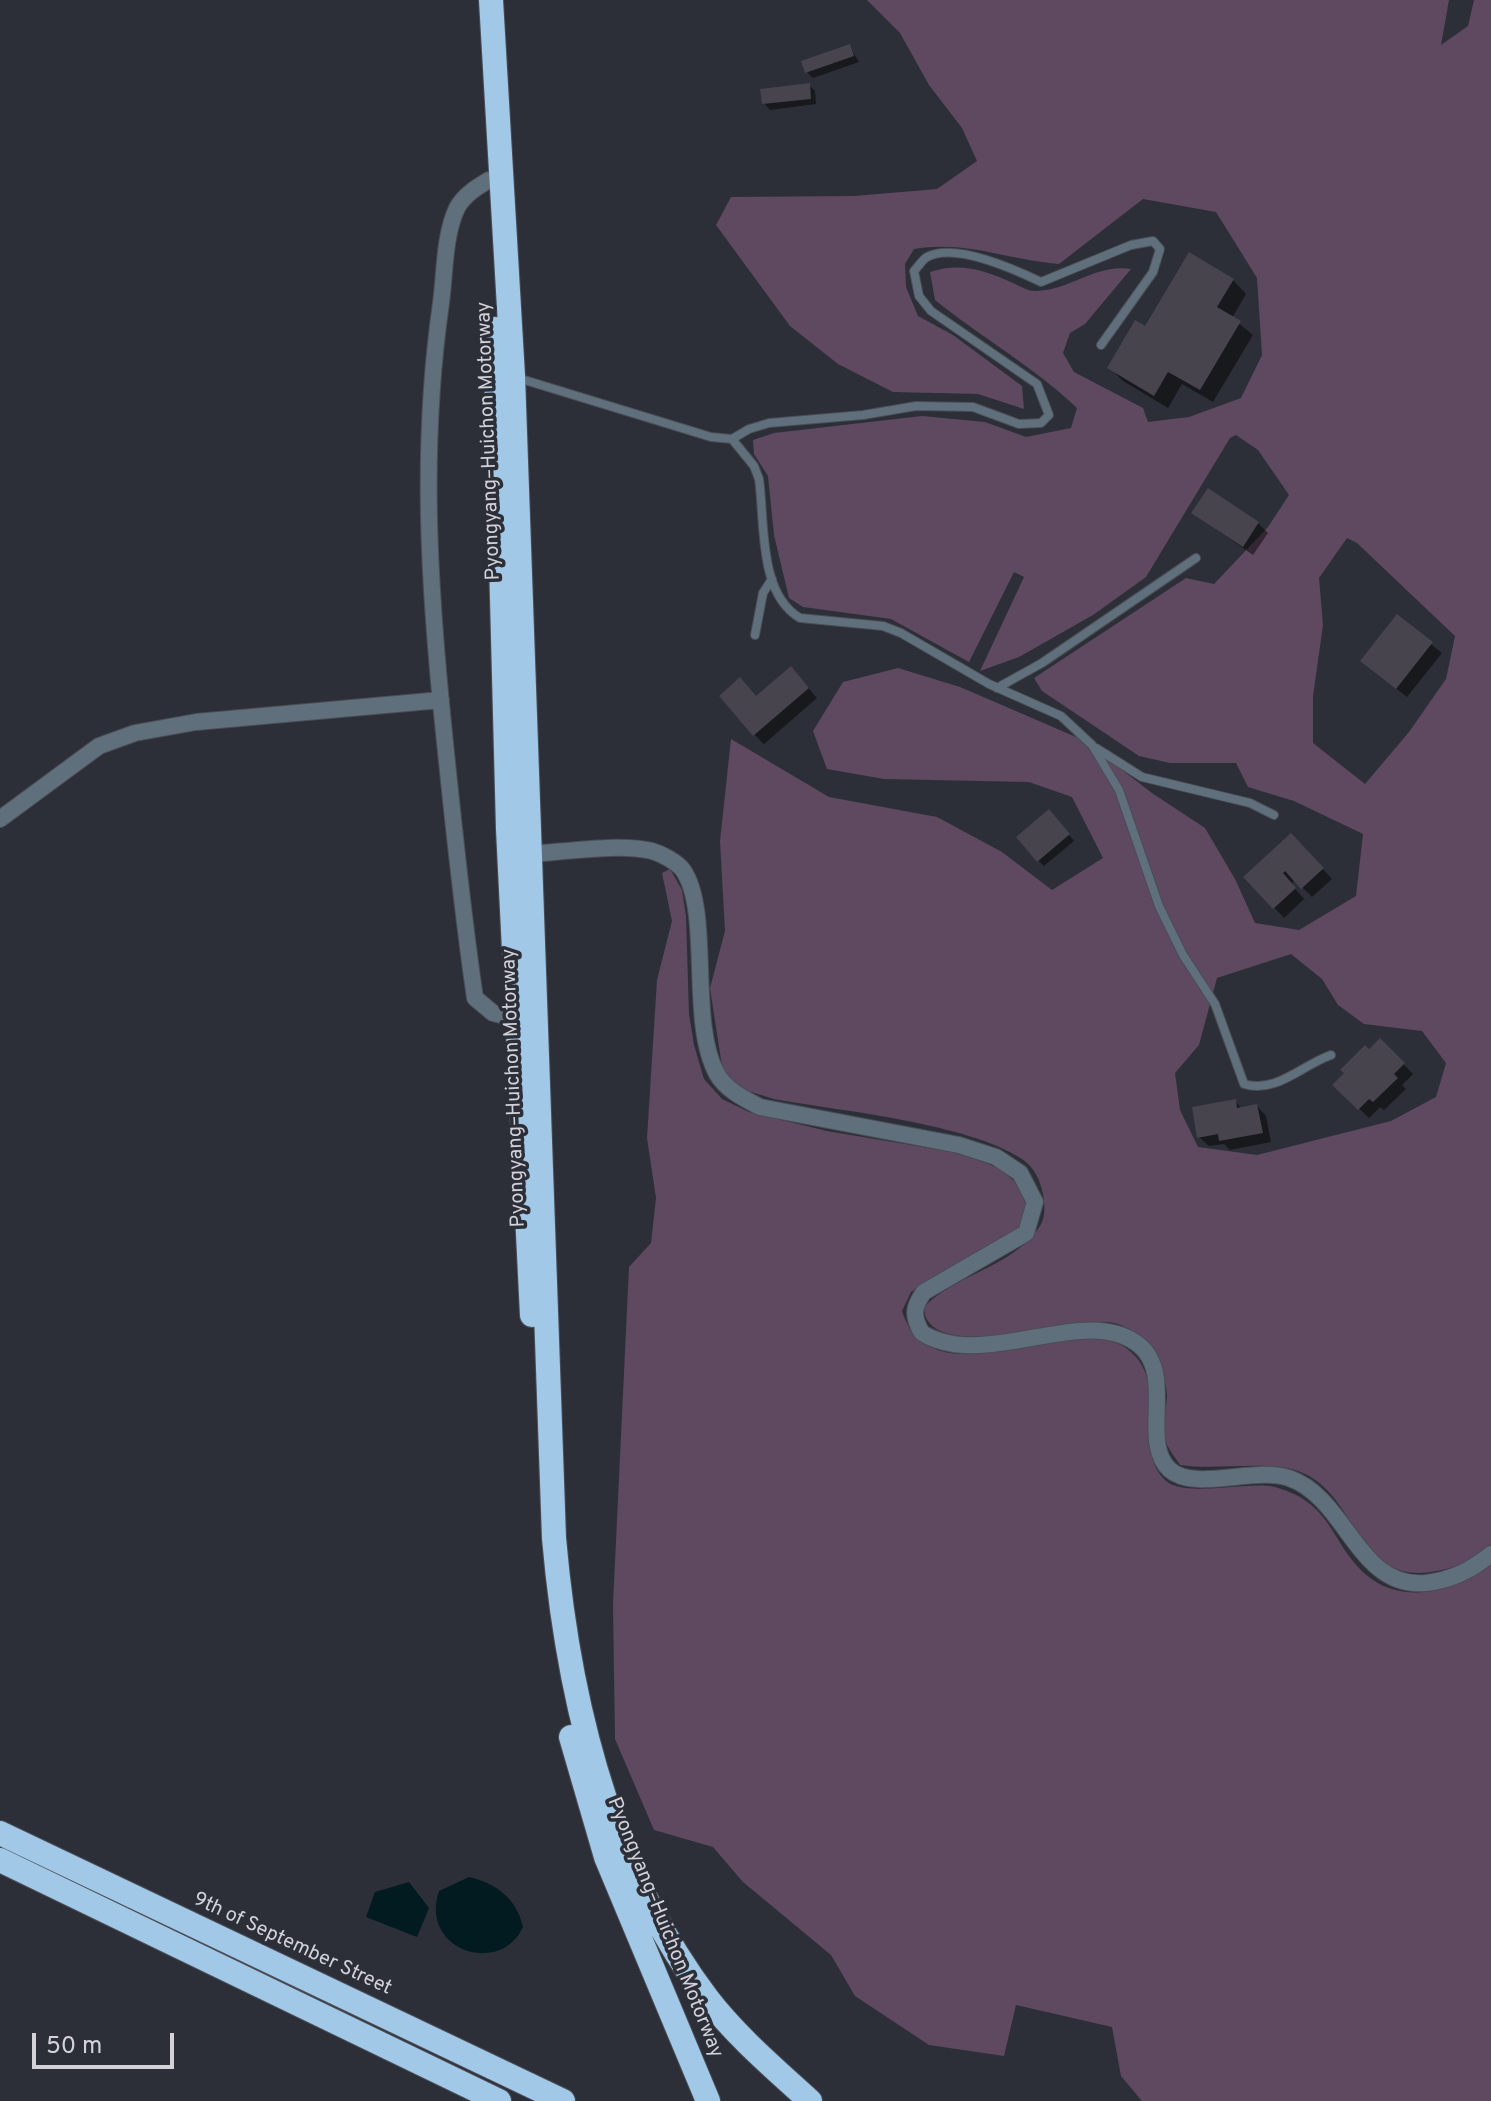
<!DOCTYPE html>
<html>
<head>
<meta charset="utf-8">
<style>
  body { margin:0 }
  #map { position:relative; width:1491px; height:2101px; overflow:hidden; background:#2c2f38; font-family:Overpass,sans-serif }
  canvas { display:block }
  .scale { position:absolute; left:32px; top:2033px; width:142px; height:36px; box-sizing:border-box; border:4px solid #d1d3d9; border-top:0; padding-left:10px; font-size:24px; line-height:28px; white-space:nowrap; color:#d1d3d9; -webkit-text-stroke:6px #2c2f38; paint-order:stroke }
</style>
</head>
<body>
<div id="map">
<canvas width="1491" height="2101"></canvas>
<div class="scale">50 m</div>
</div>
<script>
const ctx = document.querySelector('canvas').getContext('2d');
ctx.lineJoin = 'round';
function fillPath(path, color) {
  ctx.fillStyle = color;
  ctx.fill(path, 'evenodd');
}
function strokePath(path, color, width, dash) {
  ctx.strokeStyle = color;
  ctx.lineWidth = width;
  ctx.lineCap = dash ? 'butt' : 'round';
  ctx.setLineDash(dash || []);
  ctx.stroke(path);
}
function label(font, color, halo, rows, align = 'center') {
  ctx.font = font + ' Overpass,sans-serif';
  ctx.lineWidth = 7;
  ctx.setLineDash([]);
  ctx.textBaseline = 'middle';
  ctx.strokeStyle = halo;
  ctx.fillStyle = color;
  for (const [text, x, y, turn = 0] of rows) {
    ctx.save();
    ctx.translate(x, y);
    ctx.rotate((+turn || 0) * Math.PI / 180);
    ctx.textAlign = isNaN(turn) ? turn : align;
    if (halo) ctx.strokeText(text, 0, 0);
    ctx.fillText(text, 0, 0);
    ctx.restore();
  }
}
const green = new Path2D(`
  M 867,0 L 1449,0 L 1441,45 L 1468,26 L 1474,0 L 1491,0 L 1491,1544 C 1476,1558 1457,1568 1437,1571 C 1355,1587 1360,1498 1303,1473 C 1271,1459 1217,1471 1180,1465 C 1175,1457 1167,1448 1165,1439 C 1161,1424 1166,1411 1167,1397 C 1167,1365 1141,1324 1107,1322 C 1073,1320 924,1365 924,1307 C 956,1274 1010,1268 1038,1229 C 1046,1219 1045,1206 1043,1194 C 1040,1180 1035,1168 1022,1159 C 967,1123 841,1111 774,1099 L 745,1090 L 723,1073 L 710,988 L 725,931 L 720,841 L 731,739 L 829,797 L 937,817 L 1002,852 L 1052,890 L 1103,858 L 1072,797 L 1029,782 L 884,779 L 827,769 L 813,731 L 843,682 L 898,668 L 960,687 L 1083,740 L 1152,793 L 1205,828 L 1235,879 L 1255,923 L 1299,930 L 1356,896 L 1363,834 L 1294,801 L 1248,787 L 1236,763 L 1170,763 L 1139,756 L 1042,691 L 1034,678 L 1186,578 L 1214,584 L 1268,527 L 1289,495 L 1258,450 L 1236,435 L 1230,438 L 1146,577 L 1093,615 L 1019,657 L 980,671 L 1024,577 L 1014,572 L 969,662 L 891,619 L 803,607 L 789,598 L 774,535 L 768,476 L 754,454 L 753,440 L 774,433 L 922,416 L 985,422 L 1026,437 L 1071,428 L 1077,408 C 1033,366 982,338 935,300 L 930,272 C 961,262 984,270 1013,283 C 1020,286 1029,292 1036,291 C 1072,290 1094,264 1131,269 L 1085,324 L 1070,333 L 1063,353 L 1074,372 L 1143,408 L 1148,422 L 1189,417 L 1241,398 L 1262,355 L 1257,278 L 1216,212 L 1143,199 L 1059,264 C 1009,260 965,240 914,249 L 905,264 L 906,287 L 918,316 L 953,335 L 1022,386 L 1024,409 L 978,394 L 893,392 L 838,364 L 790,326 L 716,225 L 731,197 L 854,196 L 937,189 L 977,161 L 962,128 L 929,85 L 900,33 ZM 1347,538 L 1357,543 L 1455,636 L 1446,679 L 1409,732 L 1365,784 L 1313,743 L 1313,696 L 1323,625 L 1319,578 ZM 1291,954 L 1322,979 L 1338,1005 L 1364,1024 L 1422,1031 L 1446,1063 L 1436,1097 L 1391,1121 L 1257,1155 L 1198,1147 L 1180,1110 L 1175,1073 L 1199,1045 L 1217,978 Z
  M 670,869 L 682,890 L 686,916 L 689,1014 L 694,1045 L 704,1079 L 722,1099 L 749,1112 L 827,1131 L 965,1154 L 1000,1169 L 1019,1185 L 1026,1200 L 1027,1214 L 1013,1235 L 911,1292 L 902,1311 C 935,1412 1082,1295 1136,1357 C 1166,1392 1134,1443 1163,1478 C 1180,1500 1248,1480 1275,1487 C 1337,1504 1330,1549 1373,1580 C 1410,1605 1460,1589 1491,1563 L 1491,2101 L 1142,2101 L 1121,2076 L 1112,2027 L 1016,2005 L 1004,2056 L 929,2045 L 855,1996 L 831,1955 L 743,1882 L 713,1847 L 654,1830 L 615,1739 L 613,1604 L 629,1267 L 651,1243 L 656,1198 L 647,1138 L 657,980 L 672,921 L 662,873 Z`);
const water = new Path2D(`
  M 469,1877 C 496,1883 517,1899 523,1927 C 500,1977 419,1950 439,1891 Z
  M 409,1882 L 429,1908 L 417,1937 L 366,1917 L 375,1892 Z`);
const shadow = new Path2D(`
  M 849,46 L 859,62 L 813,78 L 807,72 L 803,63 Z
  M 809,85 L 815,91 L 816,104 L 770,110 L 764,103 Z
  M 1233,280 L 1246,294 L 1232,318 L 1253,335 L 1213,402 L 1182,384 L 1168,408 L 1123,381 L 1110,368 L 1145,328 Z
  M 1193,513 L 1258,523 L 1268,533 L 1253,555 Z
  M 1397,617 L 1442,653 L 1407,697 L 1373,670 Z
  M 801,679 L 817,698 L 764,744 L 754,734 L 757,698 Z
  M 1055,818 L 1074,841 L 1044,866 L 1038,860 Z
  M 1301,845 L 1332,879 L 1312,897 L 1295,880 L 1291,884 L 1304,899 L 1284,918 L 1246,877 Z
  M 1380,1040 L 1413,1074 L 1402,1085 L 1406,1089 L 1384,1110 L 1380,1107 L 1369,1118 L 1335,1085 Z
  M 1235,1101 L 1242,1109 L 1257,1106 L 1266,1116 L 1271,1142 L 1230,1150 L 1224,1144 L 1209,1146 L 1199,1137 Z`);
const building = new Path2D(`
  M 850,44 L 854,56 L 805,73 L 801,61 Z
  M 810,83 L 811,99 L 762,104 L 760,89 Z
  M 1189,252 L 1234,279 L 1217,307 L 1241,321 L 1200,390 L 1168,372 L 1154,396 L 1107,368 L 1135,320 L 1145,326 Z
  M 1208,488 L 1259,522 L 1243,547 L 1191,513 Z
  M 1397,614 L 1433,642 L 1396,689 L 1360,661 Z
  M 791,666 L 809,688 L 753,736 L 719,696 L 740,677 L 756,696 Z
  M 1049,809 L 1070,834 L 1037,862 L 1016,837 Z
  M 1291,833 L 1324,868 L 1301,889 L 1285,871 L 1283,873 L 1296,888 L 1273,909 L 1243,877 Z
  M 1380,1038 L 1405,1063 L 1394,1074 L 1398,1078 L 1373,1102 L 1369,1099 L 1358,1110 L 1332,1085 L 1344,1073 L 1340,1070 L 1365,1045 L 1369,1049 Z
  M 1236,1099 L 1237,1108 L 1257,1104 L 1263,1133 L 1219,1141 L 1218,1134 L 1197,1138 L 1192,1107 Z`);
const lane = new Path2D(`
  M 518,378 L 711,437 L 732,439 L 749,429 L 769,423 L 863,415 L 916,406 L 973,407 L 1019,424 L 1041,423 L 1049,415 L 1037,384 L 931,311 L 919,296 L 914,271 C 918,267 922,260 927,257 C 955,242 1016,270 1041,282 L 1131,245 L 1153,241 L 1160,249 L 1153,272 L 1101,345
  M 732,439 L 754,466 L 759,479 C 765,521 758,594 800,618 L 883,626 L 901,633 L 989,684 L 1061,716 L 1092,745 L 1119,790 L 1159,906 L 1183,955 L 1215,1004 L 1244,1084 C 1276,1094 1302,1065 1331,1055
  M 755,635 L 763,593 L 772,579
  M 997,688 L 1042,663 L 1196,558
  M 1096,748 L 1142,777 L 1250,803 L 1274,815`);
const street = new Path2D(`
  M 489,180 C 477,187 464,195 457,208 C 444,235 445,274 441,303 C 420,449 429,588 444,733 C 453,821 462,910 475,998 L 493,1013 L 517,1019
  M 0,819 L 99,746 L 135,733 L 196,722 L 441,700
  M 529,854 C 564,852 619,843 652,851 C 662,854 677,862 683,870 C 712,912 688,1022 717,1074 C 726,1090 745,1099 760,1107 L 959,1145 L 996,1157 L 1020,1173 L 1035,1202 L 1026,1233 L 924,1292 C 913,1307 912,1316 922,1333 C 986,1372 1085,1302 1139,1345 C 1176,1375 1139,1442 1170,1470 C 1195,1492 1256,1466 1289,1478 C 1347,1498 1358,1590 1426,1583 C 1452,1580 1471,1570 1491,1554`);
const highway = new Path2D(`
  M 491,0 L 513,376 L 554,1538 C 568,1699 608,1867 707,1998 C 736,2036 775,2069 810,2101
  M 495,329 L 508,829 L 532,1315
  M 571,1737 L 606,1857 L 708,2101
  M 0,1833 L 563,2101
  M 0,1860 L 499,2101`);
const streetNames = [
  ["Pyongyang–Huichon Motorway",490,441,-92],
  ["Pyongyang–Huichon Motorway",515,1088,-92],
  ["Pyongyang–Huichon Motorway",664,1928,68],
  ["9th of September Street",292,1945,25]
];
fillPath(green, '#5e4960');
fillPath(water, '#011b21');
fillPath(shadow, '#0007');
fillPath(building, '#47444e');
strokePath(lane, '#4a4d55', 10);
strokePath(street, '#4a4d55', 18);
strokePath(highway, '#4a4d55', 26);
strokePath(lane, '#606f7c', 8);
strokePath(street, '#606f7c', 16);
strokePath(highway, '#a2c8e7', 24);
label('20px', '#d1d3d9', '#2c2f38', streetNames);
</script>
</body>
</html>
